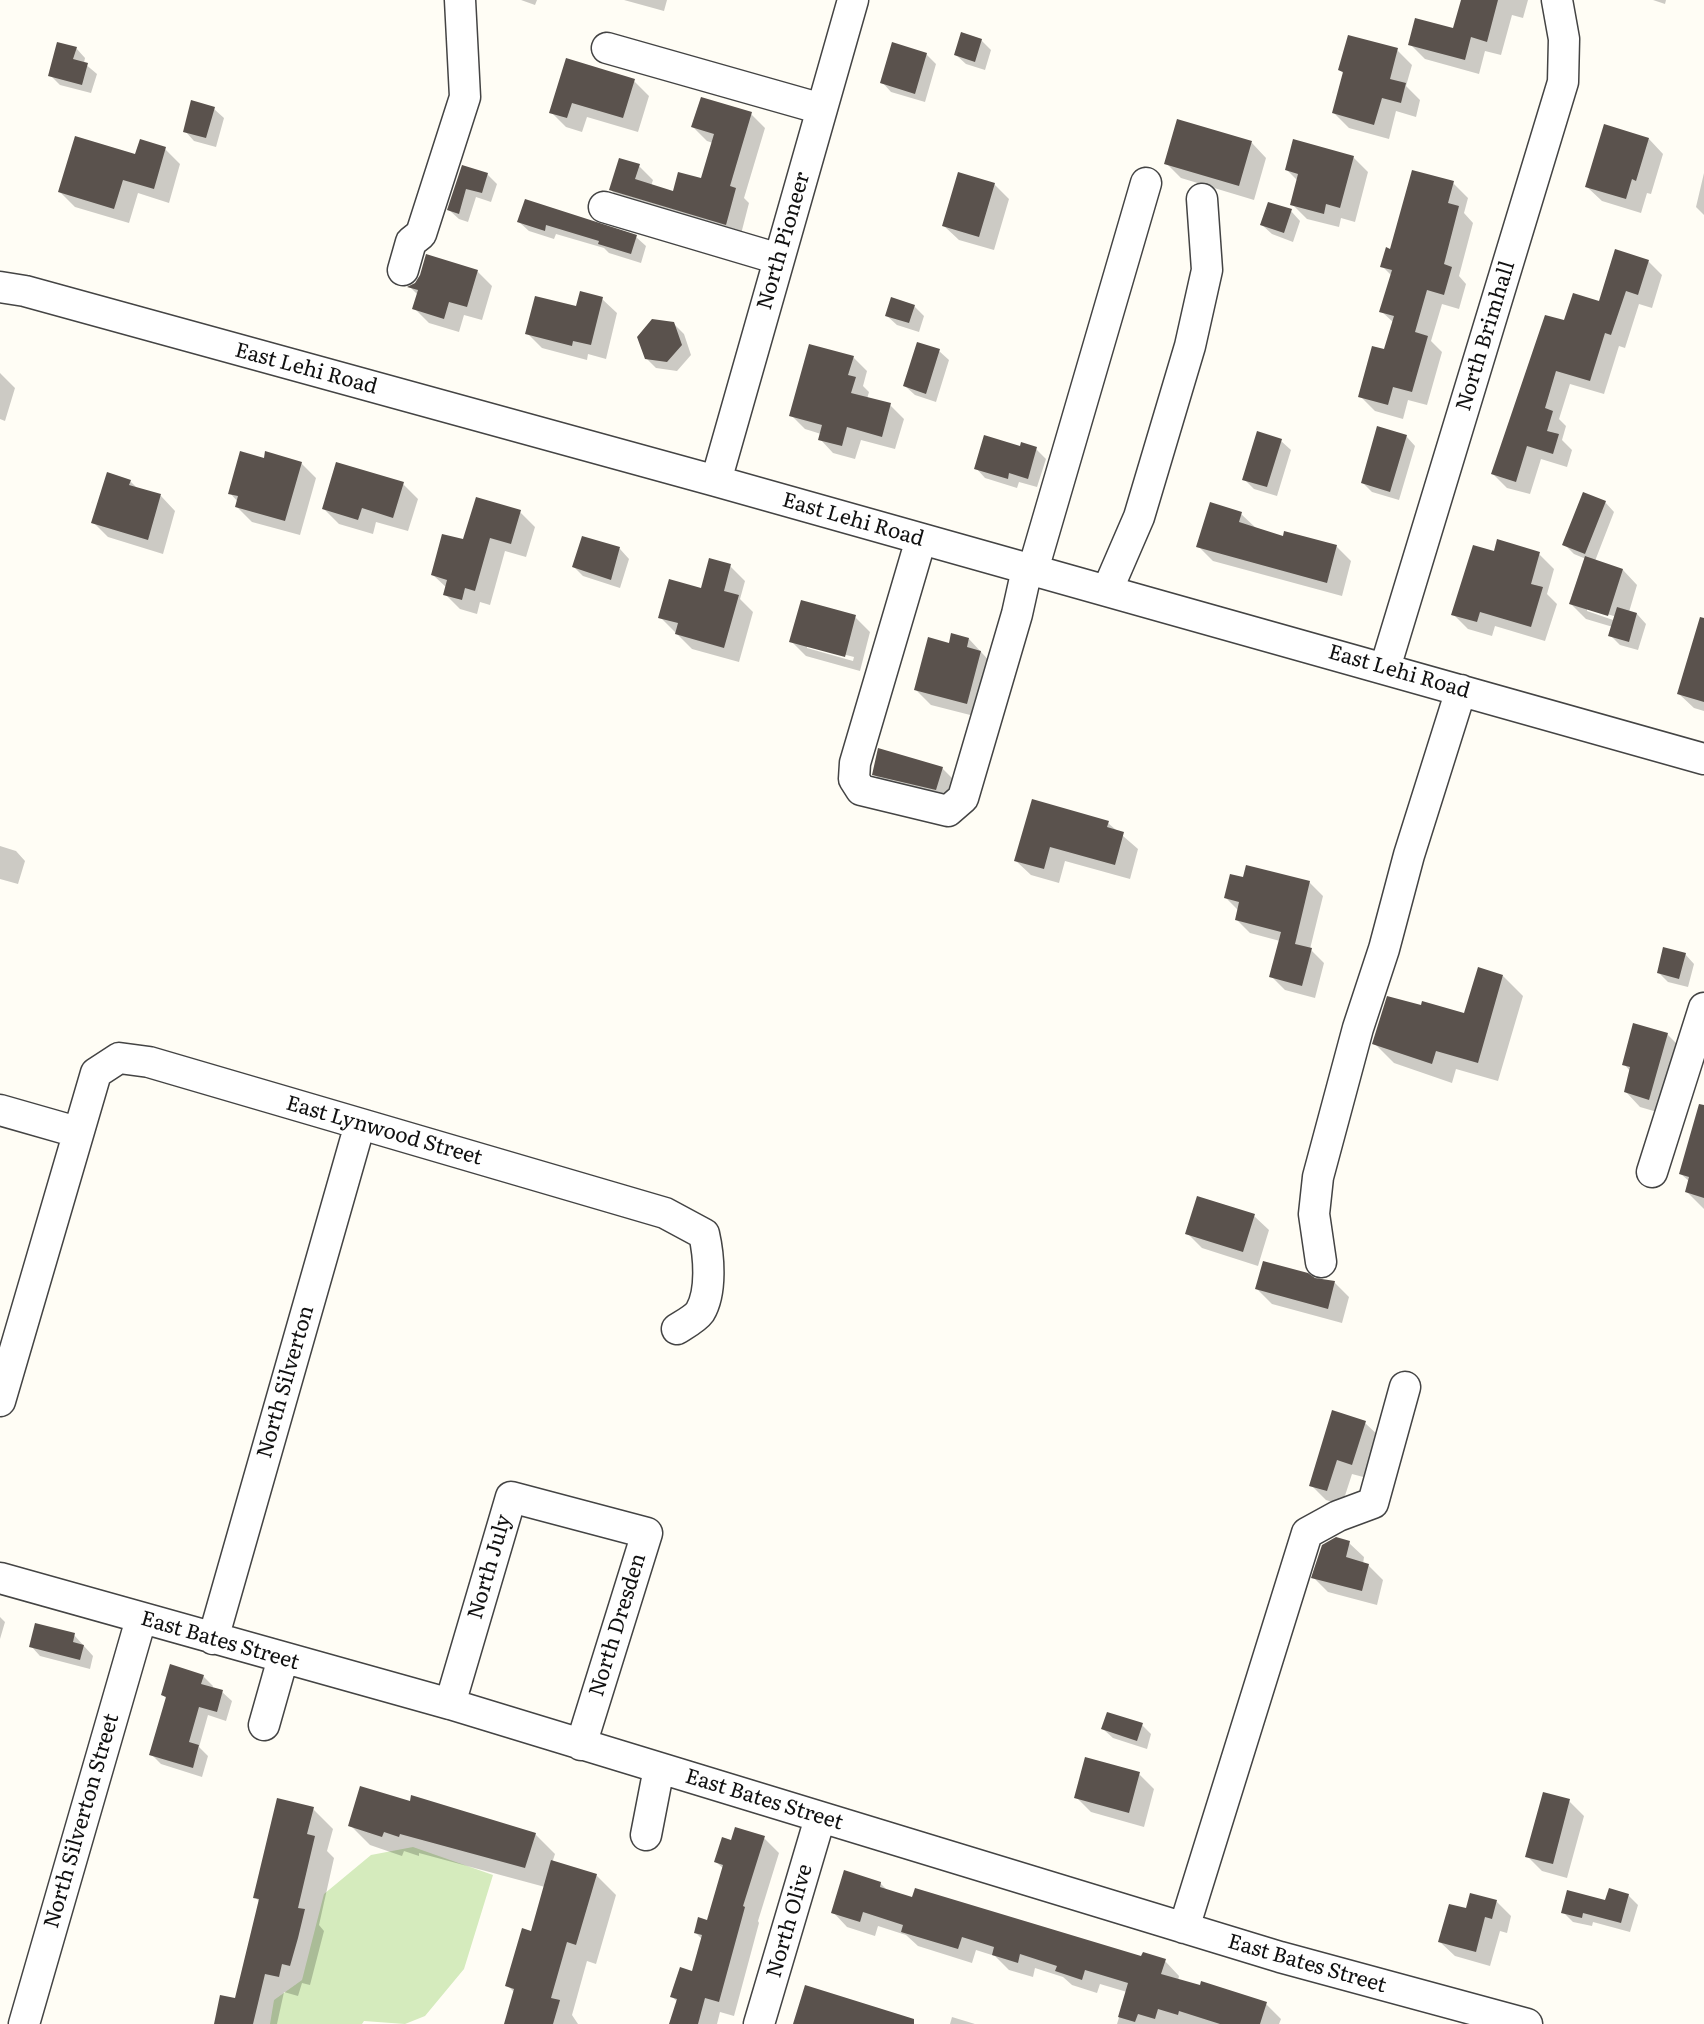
<!DOCTYPE html>
<html>
<head>
<meta charset="utf-8">
<style>
  body { margin:0 }
  canvas { display:block; background:#fffdf5 }
</style>
</head>
<body>
<canvas width="1704" height="2024"></canvas>
<script>
const ctx = document.querySelector('canvas').getContext('2d');
ctx.lineJoin = 'round';
function fillPath(path, color) {
  ctx.fillStyle = color;
  ctx.fill(path, 'evenodd');
}
function strokePath(path, color, width, dash) {
  ctx.strokeStyle = color;
  ctx.lineWidth = width;
  ctx.lineCap = dash ? 'butt' : 'round';
  ctx.setLineDash(dash || []);
  ctx.stroke(path);
}
function label(font, color, halo, rows, align = 'center') {
  ctx.font = font + ' Literata,serif';
  ctx.lineWidth = 7;
  ctx.setLineDash([]);
  ctx.textBaseline = 'middle';
  ctx.strokeStyle = halo;
  ctx.fillStyle = color;
  for (const [text, x, y, turn = 0] of rows) {
    ctx.save();
    ctx.translate(x, y);
    ctx.rotate((+turn || 0) * Math.PI / 180);
    ctx.textAlign = isNaN(turn) ? turn : align;
    if (halo) ctx.strokeText(text, 0, 0);
    ctx.fillText(text, 0, 0);
    ctx.restore();
  }
}
const green = new Path2D(`
  M 413,1847 L 493,1875 L 464,1969 L 425,2016 L 405,2024 L 364,2021 L 362,2024 L 270,2024 L 274,2000 L 302,1980 L 324,1894 L 371,1855 Z`);
const shadow = new Path2D(`
  M 521,0 L 537,0 L 535,5 Z
  M 624,0 L 667,0 L 664,11 Z
  M 1463,0 L 1528,0 L 1523,18 L 1512,15 L 1501,55 L 1485,51 L 1479,74 L 1425,59 L 1410,44 L 1455,30 Z
  M 1653,0 L 1666,0 L 1665,4 Z
  M 981,40 L 991,50 L 985,70 L 966,64 L 956,55 Z
  M 76,48 L 85,58 L 84,63 L 97,74 L 91,93 L 60,85 L 50,75 Z
  M 1397,50 L 1412,65 L 1406,86 L 1420,100 L 1416,117 L 1396,111 L 1389,139 L 1349,128 L 1334,113 L 1344,74 L 1340,70 Z
  M 926,54 L 936,64 L 925,102 L 891,92 L 882,82 Z
  M 567,60 L 634,81 L 649,96 L 638,132 L 587,117 L 582,132 L 566,127 L 551,112 Z
  M 214,109 L 224,118 L 216,147 L 194,141 L 185,131 Z
  M 751,114 L 765,128 L 744,198 L 749,203 L 740,238 L 625,204 L 611,190 L 639,166 L 653,180 L 651,186 L 674,193 L 702,180 L 713,143 L 707,141 L 693,127 Z
  M 1178,121 L 1252,143 L 1266,158 L 1254,200 L 1181,178 L 1166,163 Z
  M 1649,139 L 1663,154 L 1651,194 L 1647,193 L 1641,213 L 1602,201 L 1587,187 Z
  M 165,149 L 180,164 L 169,203 L 138,193 L 129,223 L 75,207 L 60,192 L 136,156 Z
  M 1353,157 L 1368,172 L 1355,222 L 1341,218 L 1339,227 L 1307,219 L 1292,204 L 1298,181 L 1287,170 Z
  M 463,167 L 487,174 L 497,184 L 491,202 L 476,197 L 468,222 L 459,219 L 449,210 Z
  M 1704,173 L 1704,215 L 1696,207 Z
  M 1453,183 L 1468,198 L 1464,213 L 1473,223 L 1459,276 L 1466,284 L 1459,309 L 1442,304 L 1431,341 L 1442,352 L 1427,405 L 1408,400 L 1403,419 L 1375,411 L 1360,396 L 1385,351 L 1394,323 L 1381,311 L 1392,276 L 1382,266 L 1392,251 Z
  M 994,184 L 1009,199 L 994,250 L 959,240 L 944,226 Z
  M 526,201 L 636,237 L 646,246 L 641,263 L 609,253 L 604,248 L 556,234 L 554,239 L 529,231 L 519,222 Z
  M 1291,211 L 1300,221 L 1293,242 L 1272,234 L 1262,225 Z
  M 1648,261 L 1662,275 L 1652,308 L 1639,304 L 1625,348 L 1619,346 L 1604,394 L 1570,384 L 1559,419 L 1566,426 L 1562,440 L 1572,450 L 1567,467 L 1541,459 L 1530,494 L 1507,488 L 1493,474 L 1565,323 L 1600,304 Z
  M 477,271 L 492,286 L 482,320 L 464,315 L 459,332 L 429,323 L 414,308 L 418,295 L 410,287 Z
  M 602,299 L 617,313 L 606,359 L 588,354 L 587,360 L 542,348 L 527,333 L 577,308 Z
  M 914,306 L 924,316 L 919,332 L 897,325 L 887,316 Z
  M 674,324 L 684,334 L 691,355 L 677,371 L 656,368 L 646,358 Z
  M 939,351 L 949,360 L 936,402 L 915,395 L 905,386 Z
  M 853,357 L 867,371 L 863,386 L 869,392 L 867,399 L 890,405 L 904,419 L 895,449 L 861,440 L 855,459 L 833,453 L 820,439 L 821,434 L 805,429 L 791,415 Z
  M 0,373 L 15,388 L 5,421 L 0,419 Z
  M 1406,436 L 1415,446 L 1399,500 L 1372,492 L 1363,483 Z
  M 1281,441 L 1291,450 L 1277,496 L 1254,489 L 1244,479 Z
  M 1021,449 L 1036,449 L 1046,459 L 1037,487 L 1019,482 L 1017,488 L 985,478 L 976,468 Z
  M 265,460 L 301,463 L 316,478 L 300,535 L 252,522 L 237,507 L 238,502 L 230,493 Z
  M 130,481 L 138,489 L 161,496 L 175,511 L 163,554 L 108,537 L 93,522 Z
  M 403,484 L 418,499 L 408,531 L 376,522 L 373,534 L 339,524 L 324,509 Z
  M 1605,502 L 1614,512 L 1595,561 L 1623,570 L 1637,585 L 1629,612 L 1637,614 L 1646,624 L 1638,650 L 1620,645 L 1610,635 L 1613,627 L 1586,619 L 1571,604 L 1586,559 L 1574,554 L 1564,544 ZM 1587,608 L 1617,617 L 1616,621 L 1587,611 Z
  M 520,512 L 535,527 L 526,557 L 505,551 L 490,605 L 480,602 L 477,614 L 460,609 L 445,594 L 447,588 L 433,575 L 465,542 Z
  M 1241,514 L 1256,528 L 1284,538 L 1336,546 L 1351,561 L 1342,596 L 1213,561 L 1198,546 Z
  M 583,538 L 620,549 L 629,559 L 620,588 L 583,576 L 574,567 Z
  M 1495,554 L 1539,554 L 1554,569 L 1547,594 L 1557,604 L 1545,641 L 1495,626 L 1492,636 L 1468,629 L 1453,614 Z
  M 730,566 L 745,581 L 740,599 L 753,612 L 739,662 L 692,649 L 660,617 L 702,590 Z
  M 855,617 L 870,632 L 860,671 L 806,656 L 791,641 ZM 807,645 L 854,657 L 853,661 L 807,648 Z
  M 969,639 L 995,667 L 982,718 L 931,705 L 916,690 Z
  M 1704,650 L 1704,711 L 1694,708 L 1679,694 Z
  M 942,768 L 957,783 L 951,804 L 889,789 L 874,774 Z
  M 1108,823 L 1138,849 L 1130,879 L 1065,861 L 1059,883 L 1031,875 L 1016,861 Z
  M 0,846 L 16,851 L 25,861 L 18,884 L 0,879 Z
  M 1309,882 L 1323,896 L 1310,949 L 1324,963 L 1315,998 L 1285,990 L 1271,976 L 1280,941 L 1250,933 L 1237,920 L 1239,911 L 1226,898 Z
  M 1685,954 L 1694,964 L 1688,987 L 1668,982 L 1659,973 Z
  M 1503,976 L 1523,996 L 1498,1081 L 1456,1069 L 1452,1083 L 1394,1063 L 1374,1043 L 1465,1016 Z
  M 1667,1034 L 1682,1049 L 1664,1114 L 1640,1107 L 1626,1092 L 1631,1072 L 1624,1064 Z
  M 1704,1124 L 1704,1209 L 1687,1192 L 1690,1182 L 1681,1174 Z
  M 1254,1216 L 1269,1230 L 1258,1266 L 1202,1248 L 1187,1233 Z
  M 1315,1280 L 1334,1282 L 1349,1297 L 1342,1323 L 1272,1304 L 1257,1289 Z
  M 1365,1423 L 1380,1437 L 1367,1478 L 1352,1474 L 1342,1505 L 1326,1500 L 1311,1485 Z
  M 1349,1543 L 1364,1557 L 1363,1564 L 1368,1565 L 1383,1580 L 1377,1605 L 1328,1592 L 1313,1577 Z
  M 0,1617 L 5,1622 L 0,1639 Z
  M 74,1635 L 93,1656 L 90,1669 L 40,1656 L 31,1646 Z
  M 203,1676 L 213,1686 L 212,1689 L 222,1692 L 232,1701 L 226,1721 L 208,1715 L 199,1747 L 208,1756 L 202,1777 L 161,1764 L 151,1754 L 167,1699 L 163,1695 Z
  M 1142,1725 L 1151,1734 L 1147,1749 L 1113,1738 L 1103,1729 Z
  M 1139,1774 L 1154,1789 L 1144,1827 L 1091,1812 L 1076,1797 Z
  M 1569,1801 L 1584,1816 L 1567,1878 L 1542,1871 L 1527,1856 Z
  M 313,1809 L 333,1829 L 327,1851 L 334,1858 L 319,1925 L 324,1931 L 310,1985 L 302,1983 L 298,1996 L 284,1992 L 277,2024 L 216,2024 L 236,2000 L 260,1902 L 255,1897 Z
  M 350,1825 L 535,1834 L 555,1854 L 552,1863 L 596,1875 L 616,1895 L 596,1964 L 587,1961 L 572,2015 L 578,2024 L 506,2024 L 515,1993 L 507,1985 L 532,1933 L 545,1887 L 419,1853 L 419,1856 L 404,1851 L 402,1856 L 370,1845 Z
  M 764,1838 L 779,1853 L 758,1921 L 759,1923 L 734,2016 L 720,2012 L 717,2024 L 671,2024 L 678,2002 L 672,1997 L 693,1973 L 702,1939 L 696,1933 L 709,1922 L 724,1869 L 716,1862 L 732,1842 Z
  M 880,1883 L 888,1891 L 1143,1958 L 1165,1961 L 1179,1976 L 1178,1981 L 1266,2004 L 1281,2019 L 1279,2024 L 1117,2024 L 1127,1992 L 1100,1984 L 1097,1993 L 1072,1985 L 1063,1977 L 1035,1968 L 1033,1977 L 1009,1970 L 995,1956 L 976,1950 L 972,1963 L 918,1946 L 906,1935 L 878,1926 L 875,1936 L 847,1927 L 833,1912 Z
  M 1628,1895 L 1638,1905 L 1630,1932 L 1593,1922 L 1592,1926 L 1573,1922 L 1563,1912 Z
  M 1496,1901 L 1511,1916 L 1507,1933 L 1500,1931 L 1490,1966 L 1455,1956 L 1440,1942 L 1467,1911 Z
  M 952,2017 L 975,2024 L 950,2024 Z`);
const building = new Path2D(`
  M 1461,0 L 1498,0 L 1487,42 L 1471,37 L 1465,60 L 1408,45 L 1415,18 L 1453,28 Z
  M 961,32 L 982,39 L 975,62 L 954,55 Z
  M 1348,35 L 1398,48 L 1390,79 L 1406,83 L 1401,103 L 1382,98 L 1374,125 L 1332,113 L 1343,72 L 1338,70 Z
  M 57,42 L 77,47 L 73,59 L 88,63 L 82,85 L 48,76 Z
  M 892,42 L 927,53 L 915,94 L 880,83 Z
  M 566,58 L 635,79 L 623,118 L 572,103 L 567,118 L 549,113 Z
  M 701,97 L 752,112 L 730,186 L 736,188 L 726,225 L 609,190 L 619,158 L 640,164 L 635,179 L 673,191 L 678,172 L 701,178 L 714,134 L 691,127 Z
  M 191,100 L 215,107 L 206,138 L 183,132 Z
  M 1177,119 L 1252,141 L 1239,186 L 1164,164 Z
  M 1604,124 L 1649,138 L 1636,181 L 1632,179 L 1626,199 L 1585,187 Z
  M 75,136 L 135,154 L 140,139 L 166,147 L 154,189 L 123,180 L 114,209 L 58,192 Z
  M 1293,139 L 1354,156 L 1340,208 L 1326,204 L 1324,214 L 1290,205 L 1298,174 L 1285,170 Z
  M 462,165 L 488,173 L 482,193 L 466,189 L 459,214 L 447,210 Z
  M 1412,170 L 1454,181 L 1448,203 L 1459,206 L 1444,264 L 1452,267 L 1444,295 L 1427,290 L 1415,332 L 1428,336 L 1412,392 L 1393,387 L 1388,405 L 1358,397 L 1372,346 L 1384,349 L 1394,316 L 1379,312 L 1392,270 L 1380,267 L 1386,247 L 1390,249 Z
  M 958,172 L 995,183 L 979,237 L 942,226 Z
  M 525,199 L 637,235 L 631,254 L 598,244 L 599,241 L 546,225 L 545,231 L 517,222 Z
  M 1268,202 L 1292,209 L 1284,233 L 1260,225 Z
  M 1615,249 L 1649,260 L 1638,295 L 1626,291 L 1611,335 L 1605,333 L 1590,381 L 1556,371 L 1545,408 L 1553,411 L 1547,431 L 1559,434 L 1553,454 L 1527,446 L 1516,482 L 1491,474 L 1545,315 L 1564,320 L 1573,293 L 1599,301 Z
  M 426,254 L 478,270 L 467,307 L 449,302 L 444,319 L 412,309 L 418,290 L 407,287 L 415,283 L 420,275 Z
  M 580,291 L 603,297 L 591,345 L 573,341 L 572,346 L 525,334 L 535,296 L 576,306 Z
  M 891,297 L 915,305 L 909,323 L 885,316 Z
  M 652,319 L 674,322 L 682,345 L 667,362 L 645,359 L 637,337 Z
  M 917,342 L 940,349 L 926,394 L 903,386 Z
  M 809,344 L 854,356 L 848,375 L 856,377 L 851,393 L 891,403 L 882,437 L 847,427 L 842,446 L 818,440 L 822,425 L 789,416 Z
  M 1377,426 L 1407,435 L 1390,492 L 1361,483 Z
  M 1257,431 L 1282,439 L 1267,487 L 1242,480 Z
  M 984,435 L 1020,446 L 1021,442 L 1037,447 L 1028,479 L 1009,473 L 1008,479 L 974,469 Z
  M 240,451 L 264,458 L 265,451 L 302,462 L 285,521 L 235,507 L 238,496 L 228,494 Z
  M 336,462 L 404,482 L 393,518 L 362,508 L 358,520 L 322,509 Z
  M 107,472 L 131,480 L 129,485 L 161,494 L 148,540 L 91,523 Z
  M 1583,492 L 1606,501 L 1585,554 L 1562,545 Z
  M 476,497 L 521,510 L 511,544 L 490,538 L 475,591 L 465,588 L 462,600 L 443,595 L 447,580 L 431,575 L 442,534 L 463,539 Z
  M 1210,502 L 1242,512 L 1239,522 L 1283,536 L 1284,531 L 1337,545 L 1327,583 L 1196,547 Z
  M 582,536 L 620,547 L 611,580 L 572,567 Z
  M 1497,539 L 1540,552 L 1531,584 L 1543,587 L 1531,627 L 1480,612 L 1477,622 L 1451,615 L 1473,545 L 1494,551 Z
  M 1585,556 L 1623,569 L 1608,616 L 1569,604 Z
  M 709,558 L 731,564 L 724,591 L 739,595 L 724,648 L 675,634 L 678,623 L 658,618 L 669,579 L 701,588 Z
  M 801,600 L 856,615 L 845,657 L 789,642 Z
  M 1617,607 L 1637,613 L 1629,642 L 1608,636 Z
  M 1700,617 L 1704,618 L 1704,702 L 1677,694 Z
  M 951,633 L 969,638 L 967,647 L 981,651 L 967,704 L 914,690 L 928,637 L 949,643 Z
  M 878,748 L 943,767 L 936,790 L 872,775 Z
  M 1032,799 L 1109,821 L 1107,827 L 1124,832 L 1115,865 L 1050,847 L 1044,869 L 1014,861 Z
  M 1246,865 L 1310,881 L 1295,944 L 1312,948 L 1302,986 L 1269,977 L 1281,932 L 1235,920 L 1239,902 L 1224,898 L 1230,874 L 1243,877 Z
  M 1663,947 L 1686,953 L 1679,979 L 1657,973 Z
  M 1478,967 L 1503,975 L 1478,1063 L 1436,1051 L 1432,1064 L 1372,1044 L 1387,996 L 1421,1005 L 1422,1001 L 1464,1013 Z
  M 1633,1023 L 1668,1033 L 1649,1100 L 1624,1092 L 1630,1067 L 1622,1065 Z
  M 1699,1104 L 1704,1105 L 1704,1198 L 1685,1192 L 1689,1177 L 1679,1174 Z
  M 1197,1196 L 1255,1214 L 1243,1252 L 1185,1234 Z
  M 1263,1261 L 1308,1273 L 1315,1278 L 1335,1281 L 1328,1309 L 1255,1289 Z
  M 1332,1410 L 1366,1421 L 1352,1465 L 1337,1460 L 1327,1491 L 1309,1486 Z
  M 1336,1537 L 1350,1541 L 1346,1557 L 1369,1564 L 1362,1591 L 1311,1578 L 1322,1545 Z
  M 35,1623 L 75,1633 L 73,1642 L 84,1645 L 80,1660 L 29,1647 Z
  M 170,1664 L 204,1675 L 201,1684 L 223,1690 L 217,1712 L 199,1707 L 189,1742 L 199,1745 L 193,1768 L 149,1755 L 166,1697 L 161,1695 Z
  M 1107,1712 L 1143,1723 L 1137,1741 L 1101,1729 Z
  M 1085,1757 L 1140,1772 L 1129,1813 L 1074,1798 Z
  M 360,1786 L 410,1801 L 411,1795 L 536,1833 L 525,1868 L 400,1834 L 399,1837 L 384,1832 L 382,1837 L 348,1826 Z
  M 1543,1792 L 1570,1799 L 1553,1864 L 1525,1857 Z
  M 277,1798 L 314,1807 L 307,1834 L 315,1836 L 298,1908 L 305,1909 L 298,1938 L 290,1966 L 282,1964 L 279,1977 L 265,1974 L 253,2024 L 214,2024 L 220,1995 L 235,1998 L 259,1899 L 253,1898 Z
  M 735,1827 L 765,1836 L 743,1906 L 745,1907 L 719,2002 L 705,1998 L 698,2024 L 669,2024 L 677,1999 L 670,1997 L 680,1967 L 692,1971 L 702,1935 L 694,1933 L 698,1917 L 707,1920 L 723,1865 L 714,1862 L 722,1837 L 731,1840 Z
  M 551,1860 L 597,1874 L 576,1945 L 567,1942 L 551,1998 L 560,2000 L 553,2024 L 504,2024 L 514,1989 L 505,1986 L 522,1928 L 531,1931 Z
  M 844,1870 L 881,1882 L 880,1887 L 912,1897 L 915,1888 L 1141,1956 L 1143,1952 L 1166,1959 L 1161,1974 L 1200,1985 L 1201,1981 L 1267,2002 L 1260,2024 L 1220,2024 L 1179,2011 L 1178,2015 L 1158,2009 L 1155,2019 L 1138,2014 L 1135,2022 L 1118,2017 L 1128,1983 L 1085,1970 L 1082,1980 L 1055,1971 L 1057,1966 L 1020,1954 L 1018,1963 L 992,1955 L 994,1947 L 962,1937 L 958,1949 L 901,1932 L 903,1925 L 863,1912 L 860,1922 L 831,1913 Z
  M 1609,1888 L 1629,1894 L 1621,1923 L 1583,1913 L 1582,1918 L 1561,1913 L 1567,1890 L 1605,1900 Z
  M 1470,1893 L 1497,1900 L 1492,1919 L 1485,1917 L 1476,1952 L 1438,1942 L 1449,1904 L 1466,1908 Z
  M 805,1985 L 914,2019 L 914,2024 L 793,2024 Z`);
const minor = new Path2D(`
  M 607,48 L 822,109
  M 604,207 L 779,259
  M 403,270 L 411,242 L 421,234 L 465,97 L 460,0
  M 0,287 L 25,291 L 716,481 L 1704,759
  M 716,481 L 853,0
  M 921,539 L 855,763 L 854,779 L 861,790 L 948,811 L 963,798 L 1017,614 L 1027,569
  M 1033,570 L 1146,183
  M 1107,591 L 1139,517 L 1190,346 L 1207,270 L 1202,199
  M 1385,668 L 1563,82 L 1564,39 L 1557,0
  M 0,1110 L 77,1132
  M 1652,1172 L 1704,1008
  M 1321,1262 L 1314,1214 L 1318,1177 L 1358,1028 L 1384,949 L 1409,855 L 1461,690
  M 0,1401 L 96,1073 L 119,1058 L 149,1062 L 665,1213 L 704,1234 C 709,1256 712,1292 700,1312 C 695,1319 683,1325 677,1329
  M 0,1578 L 450,1704 L 1280,1957 L 1527,2024
  M 213,1639 L 360,1124
  M 450,1704 L 511,1497 L 647,1533 L 581,1745
  M 264,1725 L 283,1658
  M 646,1835 L 659,1768
  M 1184,1928 L 1307,1533 L 1338,1516 L 1373,1503 L 1405,1387
  M 24,2024 L 141,1619
  M 759,2024 L 820,1818`);
const streetNames = [
  ["North Pioneer",784,241,-74],
  ["North Brimhall",1486,336,-73],
  ["East Lehi Road",306,369,15],
  ["East Lehi Road",853,520,16],
  ["East Lehi Road",1399,672,16],
  ["East Lynwood Street",384,1131,16],
  ["North Silverton",286,1382,-74],
  ["North July",490,1567,-74],
  ["North Dresden",618,1625,-73],
  ["East Bates Street",220,1641,16],
  ["East Bates Street",764,1800,17],
  ["North Silverton Street",82,1821,-74],
  ["North Olive",790,1921,-74],
  ["East Bates Street",1307,1964,16]
];
fillPath(green, '#d5ebbd');
fillPath(shadow, '#0003');
fillPath(building, '#5a524d');
strokePath(minor, '#444', 33);
strokePath(minor, '#fff', 30);
label('21px', '#111', '#fff', streetNames);
</script>
</body>
</html>
